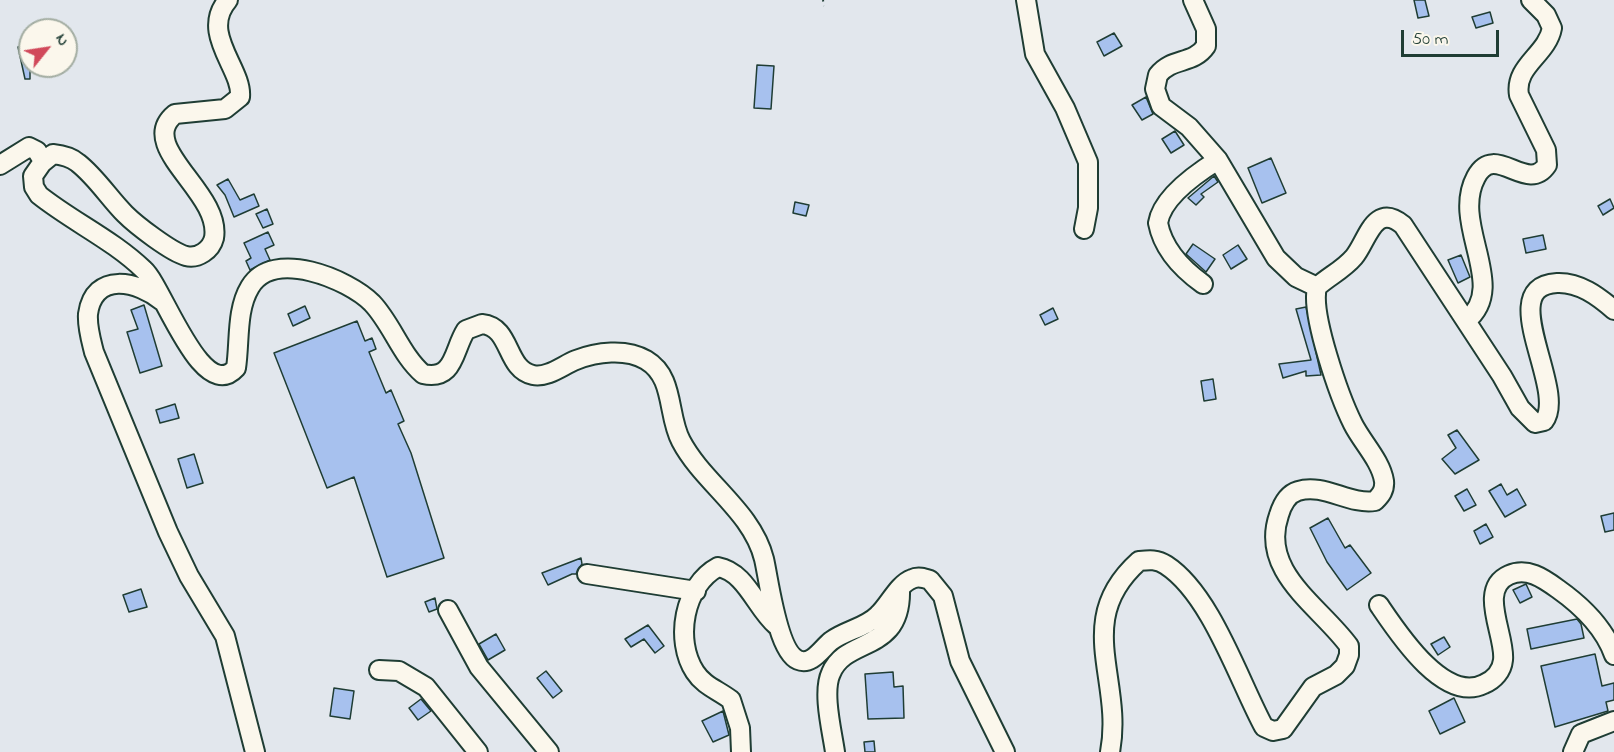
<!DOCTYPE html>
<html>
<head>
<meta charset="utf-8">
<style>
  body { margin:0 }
  #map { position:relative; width:1614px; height:752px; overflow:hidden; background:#e2e7ed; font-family:"Indie Flower",sans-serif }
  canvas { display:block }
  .north { position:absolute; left:18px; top:18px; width:60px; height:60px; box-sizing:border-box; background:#fbf7ec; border:2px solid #a3ada2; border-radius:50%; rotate:60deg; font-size:16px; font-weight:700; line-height:24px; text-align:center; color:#1f3d34 }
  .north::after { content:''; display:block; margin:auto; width:21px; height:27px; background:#d1495b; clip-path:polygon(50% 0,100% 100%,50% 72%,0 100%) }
  .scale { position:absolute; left:1401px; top:30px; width:98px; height:27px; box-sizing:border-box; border:3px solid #1f3d34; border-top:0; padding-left:8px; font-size:18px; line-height:21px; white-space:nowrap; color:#1f3d34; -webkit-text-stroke:4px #fbf7ec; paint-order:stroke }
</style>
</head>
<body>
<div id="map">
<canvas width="1614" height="752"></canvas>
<div class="north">N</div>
<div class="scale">50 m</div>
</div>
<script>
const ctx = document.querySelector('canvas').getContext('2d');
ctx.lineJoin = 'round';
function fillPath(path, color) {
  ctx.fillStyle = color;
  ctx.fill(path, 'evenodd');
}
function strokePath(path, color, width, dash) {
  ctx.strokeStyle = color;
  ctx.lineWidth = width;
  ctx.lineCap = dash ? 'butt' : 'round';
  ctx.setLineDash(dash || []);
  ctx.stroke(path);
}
const building = new Path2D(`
  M 1414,0 L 1425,0 L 1429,16 L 1418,18 Z
  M 1490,12 L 1493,23 L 1476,28 L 1472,17 Z
  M 1114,33 L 1122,46 L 1104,56 L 1097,42 Z
  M 30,44 L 30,79 L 25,79 L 18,47 Z
  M 757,65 L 774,66 L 771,109 L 754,108 Z
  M 1146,97 L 1153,114 L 1142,120 L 1132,105 Z
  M 1175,131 L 1184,145 L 1171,153 L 1162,139 Z
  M 1271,158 L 1286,193 L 1262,203 L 1248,168 Z
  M 1214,176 L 1218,182 L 1201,194 L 1204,197 L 1196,205 L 1188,198 Z
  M 228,179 L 240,200 L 254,194 L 259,206 L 234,217 L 225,195 L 217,185 Z
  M 1610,199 L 1614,208 L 1603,215 L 1598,206 Z
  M 795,202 L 809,205 L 806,216 L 793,213 Z
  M 267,209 L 273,224 L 263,228 L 256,214 Z
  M 268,232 L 274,245 L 265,249 L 270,260 L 250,270 L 246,261 L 251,258 L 244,243 Z
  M 1543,235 L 1546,249 L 1526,253 L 1523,239 Z
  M 1193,244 L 1215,259 L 1206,272 L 1186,254 Z
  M 1238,245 L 1247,259 L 1231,269 L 1223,255 Z
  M 1461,255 L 1470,277 L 1458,283 L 1448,260 Z
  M 144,305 L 162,366 L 140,373 L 127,332 L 138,329 L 131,310 Z
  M 305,306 L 310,318 L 293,326 L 288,314 Z
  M 1306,307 L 1321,375 L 1306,376 L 1306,371 L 1283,378 L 1279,364 L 1311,360 L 1296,309 Z
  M 1053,308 L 1058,319 L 1045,325 L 1040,315 Z
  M 357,321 L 365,341 L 372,338 L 376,349 L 369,352 L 386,393 L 391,390 L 404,421 L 398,424 L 411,453 L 444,558 L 387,577 L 354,477 L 327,488 L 274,353 Z
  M 1213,379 L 1216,399 L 1204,401 L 1201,381 Z
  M 175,404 L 179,418 L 160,423 L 156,410 Z
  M 1457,430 L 1479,460 L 1455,474 L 1442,459 L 1456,448 L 1448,435 Z
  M 194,454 L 203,483 L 187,488 L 178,459 Z
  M 1501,484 L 1507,495 L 1517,489 L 1526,505 L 1505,517 L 1489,491 Z
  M 1467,489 L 1476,505 L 1464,511 L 1455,496 Z
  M 1614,513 L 1614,530 L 1605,532 L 1601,516 Z
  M 1328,518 L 1345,548 L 1350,545 L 1371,573 L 1347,590 L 1327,562 L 1310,528 Z
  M 1486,524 L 1493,537 L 1480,544 L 1474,531 Z
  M 581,558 L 582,564 L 576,574 L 572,574 L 548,585 L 542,573 Z
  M 1526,584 L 1532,597 L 1520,603 L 1513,590 Z
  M 141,589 L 147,607 L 129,612 L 123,595 Z
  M 435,598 L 437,609 L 429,612 L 425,602 Z
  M 1577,619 L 1581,624 L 1584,638 L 1531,649 L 1527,629 Z
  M 648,625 L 664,646 L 655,653 L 644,639 L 631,647 L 625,639 Z
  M 496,634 L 505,650 L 488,660 L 479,644 Z
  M 1444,637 L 1450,647 L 1438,655 L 1431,644 Z
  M 1595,654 L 1602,686 L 1614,683 L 1614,700 L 1606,702 L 1608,711 L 1555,727 L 1541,666 Z
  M 546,671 L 562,691 L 553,698 L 537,678 Z
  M 893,672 L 894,687 L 903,686 L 904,718 L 868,719 L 865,674 Z
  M 334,688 L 354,691 L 350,719 L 330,716 Z
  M 1454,698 L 1465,722 L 1440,734 L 1429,711 Z
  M 421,699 L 431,711 L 418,720 L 409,708 Z
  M 723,711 L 729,735 L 713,742 L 702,721 Z
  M 874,741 L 875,752 L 865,752 L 864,742 Z`);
const path = new Path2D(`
  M 823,0 L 824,6`);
const minor = new Path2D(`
  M 228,0 C 199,33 243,69 240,97 L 225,109 L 175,114 C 135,147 222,192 214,238 C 211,250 198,259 186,256 C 171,252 136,225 125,214 C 109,198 96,177 78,163 C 71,157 63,155 53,154 L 42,163 L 33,176 L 34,187 L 39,195 C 73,222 113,240 144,270 C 163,287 202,405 236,368 C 240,342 236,310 250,287 C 273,248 348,279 372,303 C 392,324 401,355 423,374 C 455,381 453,350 466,330 L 482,324 C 512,327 505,369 533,375 C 548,378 563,365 576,360 C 596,352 626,348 646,360 C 675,377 667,415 681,441 C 703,483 752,511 764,559 C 769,580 777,651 798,660 C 812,666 822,648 831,641 C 846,630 865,628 878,615 C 889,605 898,584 912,579 C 918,576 924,578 930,580 L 943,596 L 960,661 L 1005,752
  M 1026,0 L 1035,54 L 1065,108 L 1088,162 L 1088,208 L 1084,229
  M 1193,0 L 1206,29 L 1206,46 C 1193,65 1172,57 1158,75 L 1155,89 L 1161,106 L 1189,127 L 1218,160 L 1276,258 L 1296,277 L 1317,287
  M 0,165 L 29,147 L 37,151 L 43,161
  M 1203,284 C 1182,269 1163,249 1158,223 C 1162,197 1197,173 1218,160
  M 162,301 C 138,281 94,271 88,314 C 87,327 91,340 94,352 L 168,532 L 189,576 L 225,636 L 255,752
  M 1466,321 C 1510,286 1450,225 1476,177 C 1495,141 1527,195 1547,165 L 1546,150 L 1519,95 C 1514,66 1547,55 1552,28 L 1546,15 L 1531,0
  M 587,574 L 696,591
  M 1379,605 C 1398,633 1444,704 1484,684 C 1494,680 1502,671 1503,660 C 1506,636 1477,589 1509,575 C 1527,567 1543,578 1558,589 C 1582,606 1604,627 1614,655
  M 448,610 L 479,667 L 549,752
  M 379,670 L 399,671 L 426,687 L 478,752
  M 741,752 L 740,728 L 731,700 C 718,690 704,686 695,672 C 674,640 684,585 718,567 C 746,572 756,608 776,625
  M 835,752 C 832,731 822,692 831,673 C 846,636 902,654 900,589
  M 1110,752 C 1124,679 1072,621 1139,561 C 1149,560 1157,559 1166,565 C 1211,594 1239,681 1264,727 L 1273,731 L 1283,729 L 1313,687 L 1336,675 L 1345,666 L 1349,655 L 1349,646 C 1320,606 1259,572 1279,515 C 1282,505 1288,494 1298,491 C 1324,483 1349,505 1375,501 C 1381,495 1385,490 1384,481 C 1381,461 1362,442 1353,424 C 1340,398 1310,314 1317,287 C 1329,276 1343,270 1354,257 C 1367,242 1374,201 1403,225 L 1502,376 L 1520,408 L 1535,423 L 1544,421 C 1568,390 1493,286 1557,283 C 1579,282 1598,296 1614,310
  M 1573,752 L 1581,734 L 1614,721`);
fillPath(building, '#a7c1ee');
strokePath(building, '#1f3d34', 1.5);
strokePath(minor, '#1f3d34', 22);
strokePath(path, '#1f3d34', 2, [1.5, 4.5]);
strokePath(minor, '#fbf7ec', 18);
</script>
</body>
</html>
